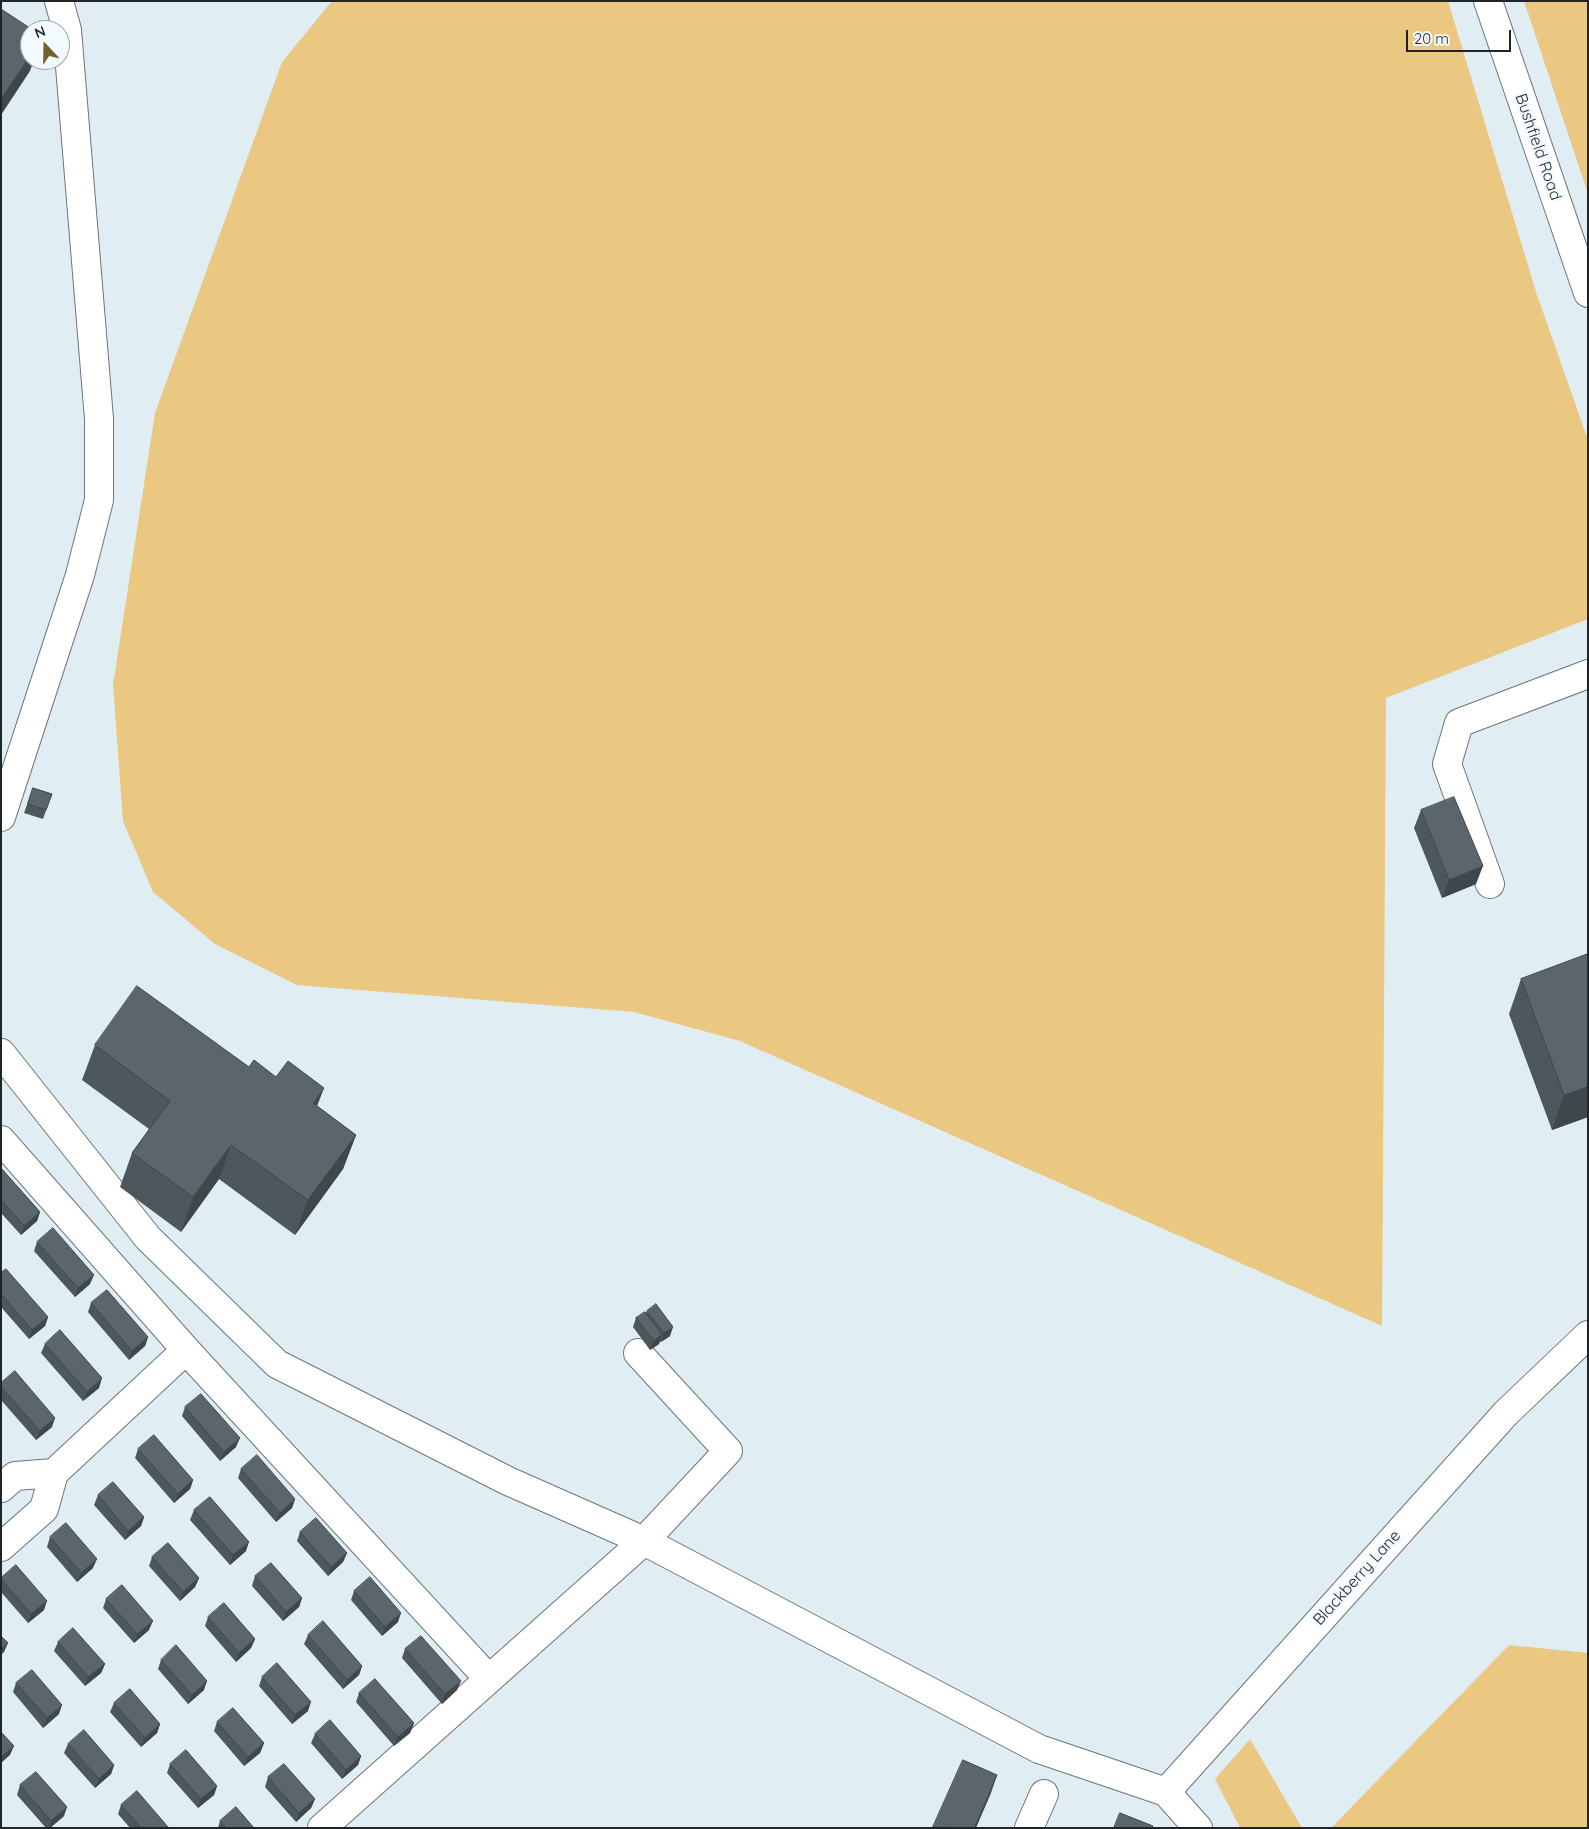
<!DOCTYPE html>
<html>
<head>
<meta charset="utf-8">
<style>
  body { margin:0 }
  #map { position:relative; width:1589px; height:1829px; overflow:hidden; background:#e0eef4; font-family:Quicksand,sans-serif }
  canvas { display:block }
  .frame { position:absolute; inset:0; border:2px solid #1f2426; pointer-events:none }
  .north { position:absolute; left:20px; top:20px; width:50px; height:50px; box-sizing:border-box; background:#f2fafd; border:1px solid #9ea4a7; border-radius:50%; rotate:339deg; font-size:14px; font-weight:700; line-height:20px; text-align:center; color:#1f2426 }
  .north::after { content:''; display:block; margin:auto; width:18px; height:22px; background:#755f2f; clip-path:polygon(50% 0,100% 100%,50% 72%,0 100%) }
  .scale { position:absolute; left:1406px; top:30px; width:105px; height:22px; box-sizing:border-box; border:2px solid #1f2426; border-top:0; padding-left:6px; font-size:15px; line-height:18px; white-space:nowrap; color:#1f2426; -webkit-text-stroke:4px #f2fafd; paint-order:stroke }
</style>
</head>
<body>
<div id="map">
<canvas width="1589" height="1829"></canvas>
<div class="frame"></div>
<div class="north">N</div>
<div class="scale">20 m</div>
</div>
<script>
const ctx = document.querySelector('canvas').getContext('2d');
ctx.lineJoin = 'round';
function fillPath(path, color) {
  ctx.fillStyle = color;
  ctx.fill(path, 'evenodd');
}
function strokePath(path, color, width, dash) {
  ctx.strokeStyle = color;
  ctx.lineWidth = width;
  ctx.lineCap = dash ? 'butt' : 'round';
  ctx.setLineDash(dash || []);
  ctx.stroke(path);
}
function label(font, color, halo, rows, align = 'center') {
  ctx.font = font + ' Quicksand,sans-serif';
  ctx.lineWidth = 5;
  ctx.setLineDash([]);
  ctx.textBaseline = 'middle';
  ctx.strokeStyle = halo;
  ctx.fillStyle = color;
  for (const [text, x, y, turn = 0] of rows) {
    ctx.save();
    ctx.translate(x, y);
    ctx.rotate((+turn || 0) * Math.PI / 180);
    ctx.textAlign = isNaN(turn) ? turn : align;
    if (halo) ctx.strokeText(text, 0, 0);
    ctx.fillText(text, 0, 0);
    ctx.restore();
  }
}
const green = new Path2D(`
  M 332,1 L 1448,1 L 1536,292 L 1588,440 L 1588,619 L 1386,698 L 1382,1326 L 740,1041 L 634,1012 L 297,985 L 215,944 L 153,892 L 123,821 L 113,685 L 155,413 L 282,62 Z
  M 1524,1 L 1588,1 L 1588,194 Z
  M 1509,1645 L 1588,1653 L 1588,1828 L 1331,1828 Z
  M 1250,1739 L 1302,1828 L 1240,1828 L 1215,1779 Z`);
const minor = new Path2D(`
  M 1,817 L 80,575 L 99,500 L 99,419 L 67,30 L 59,1
  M 1490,884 L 1447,764 L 1459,723 L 1588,674
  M 1,1053 L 148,1238 L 277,1364 L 508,1481 L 644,1541 L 1039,1749 L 1166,1792 L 1198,1828
  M 1,1140 L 186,1350 L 488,1678
  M 1,1488 L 15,1476 L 54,1473 L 186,1350
  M 1,1547 L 44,1509 L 54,1473
  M 1166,1792 L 1506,1413 L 1588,1335
  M 322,1828 L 644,1541 L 728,1451 L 638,1353
  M 1029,1828 L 1044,1794`);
const major = new Path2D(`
  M 1488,1 L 1588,293`);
const wall = new Path2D(`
  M 33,788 L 52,794 L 43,819 L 24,813 Z
  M 1421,810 L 1476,884 L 1442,898 L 1414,828 Z
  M 1588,954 L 1588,1117 L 1552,1130 L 1509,1014 L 1521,979 Z
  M 95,1045 L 249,1067 L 317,1106 L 356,1135 L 343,1169 L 295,1235 L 219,1179 L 181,1232 L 120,1187 L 132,1153 L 149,1129 L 82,1080 Z
  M 1,1168 L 40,1212 L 37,1221 L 21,1235 L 1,1213 Z
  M 37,1242 L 90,1284 L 75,1297 L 34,1251 Z
  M 1,1273 L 48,1317 L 45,1326 L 29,1339 L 1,1307 Z
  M 91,1303 L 148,1337 L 145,1346 L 129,1360 L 88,1312 Z
  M 647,1311 L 670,1336 L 661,1342 L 660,1341 L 659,1344 L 650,1350 L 633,1327 L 636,1318 L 646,1313 Z
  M 45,1344 L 99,1388 L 83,1401 L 41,1353 Z
  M 1,1383 L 52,1427 L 36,1440 L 1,1400 Z
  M 185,1407 L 236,1447 L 220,1461 L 182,1416 Z
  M 138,1449 L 193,1480 L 190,1489 L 174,1503 L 135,1458 Z
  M 241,1469 L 295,1499 L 292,1508 L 276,1522 L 238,1478 Z
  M 98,1495 L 144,1517 L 141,1526 L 125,1540 L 94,1505 Z
  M 194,1510 L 246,1551 L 230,1565 L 190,1520 Z
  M 300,1532 L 347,1553 L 343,1562 L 328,1576 L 297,1541 Z
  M 50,1537 L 93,1568 L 77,1582 L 47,1547 Z
  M 152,1557 L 199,1578 L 195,1587 L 180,1601 L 149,1566 Z
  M 255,1576 L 302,1598 L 299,1607 L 283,1621 L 252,1586 Z
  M 1,1578 L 44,1610 L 28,1623 L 1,1592 Z
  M 354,1591 L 398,1622 L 382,1636 L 351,1600 Z
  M 106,1599 L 149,1630 L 134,1643 L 103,1608 Z
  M 208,1617 L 255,1639 L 251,1648 L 236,1662 L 205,1626 Z
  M 308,1635 L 362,1666 L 359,1675 L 343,1689 L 304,1644 Z
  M 58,1642 L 105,1664 L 101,1673 L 85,1686 L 54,1651 Z
  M 405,1649 L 457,1690 L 442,1704 L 402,1658 Z
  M 161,1660 L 204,1690 L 188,1704 L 158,1669 Z
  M 262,1677 L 308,1711 L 292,1724 L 259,1686 Z
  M 16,1683 L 59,1714 L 43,1728 L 13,1692 Z
  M 359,1693 L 414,1723 L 410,1733 L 394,1746 L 356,1702 Z
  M 114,1703 L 160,1724 L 157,1733 L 141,1747 L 110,1712 Z
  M 217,1722 L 264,1743 L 260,1753 L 244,1766 L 214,1731 Z
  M 315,1734 L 361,1756 L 358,1765 L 342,1779 L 311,1743 Z
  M 68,1744 L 114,1765 L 111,1774 L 95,1788 L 64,1753 Z
  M 170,1764 L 217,1786 L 214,1795 L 198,1808 L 167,1773 Z
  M 268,1777 L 315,1799 L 311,1808 L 296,1822 L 265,1787 Z
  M 20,1785 L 64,1816 L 50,1828 L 46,1828 L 17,1795 Z
  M 121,1805 L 167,1828 L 130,1828 L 118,1814 Z
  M 220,1821 L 254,1828 L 218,1828 Z`);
const shadedWall = new Path2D(`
  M 30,56 L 30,60 L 34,60 L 30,71 L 1,115 L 1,99 Z
  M 1483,866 L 1476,884 L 1442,898 L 1449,880 Z
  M 1588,1087 L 1588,1117 L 1552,1130 L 1564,1095 Z
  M 324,1088 L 311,1122 L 313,1103 Z
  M 356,1135 L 343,1169 L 295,1235 L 308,1200 Z
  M 231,1145 L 219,1179 L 181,1232 L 193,1197 Z
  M 40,1212 L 37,1221 L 21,1235 L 24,1226 Z
  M 94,1275 L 90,1284 L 75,1297 L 78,1288 Z
  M 48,1317 L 45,1326 L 29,1339 L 32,1330 Z
  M 673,1327 L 670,1336 L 661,1342 L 664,1333 Z
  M 662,1334 L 659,1344 L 650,1350 L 654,1341 Z
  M 148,1337 L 145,1346 L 129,1360 L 132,1351 Z
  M 102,1378 L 99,1388 L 83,1401 L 87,1392 Z
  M 55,1418 L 52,1427 L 36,1440 L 40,1431 Z
  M 240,1438 L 236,1447 L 220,1461 L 224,1452 Z
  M 193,1480 L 190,1489 L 174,1503 L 178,1494 Z
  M 295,1499 L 292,1508 L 276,1522 L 280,1513 Z
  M 144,1517 L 141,1526 L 125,1540 L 128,1531 Z
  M 249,1542 L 246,1551 L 230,1565 L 233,1555 Z
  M 347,1553 L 343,1562 L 328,1576 L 331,1567 Z
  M 97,1559 L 93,1568 L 77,1582 L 81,1573 Z
  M 199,1578 L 195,1587 L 180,1601 L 183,1592 Z
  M 302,1598 L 299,1607 L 283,1621 L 286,1612 Z
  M 47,1601 L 44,1610 L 28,1623 L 31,1614 Z
  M 401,1613 L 398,1622 L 382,1636 L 385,1627 Z
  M 153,1621 L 149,1630 L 134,1643 L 137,1634 Z
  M 255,1639 L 251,1648 L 236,1662 L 239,1653 Z
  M 8,1643 L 4,1652 L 1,1655 L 1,1649 Z
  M 105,1664 L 101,1673 L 85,1686 L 88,1677 Z
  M 362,1666 L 359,1675 L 343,1689 L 347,1680 Z
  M 207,1681 L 204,1690 L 188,1704 L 192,1695 Z
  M 461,1681 L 457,1690 L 442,1704 L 445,1694 Z
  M 311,1702 L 308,1711 L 292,1724 L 295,1715 Z
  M 62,1705 L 59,1714 L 43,1728 L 47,1718 Z
  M 414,1723 L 410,1733 L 394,1746 L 398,1737 Z
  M 160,1724 L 157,1733 L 141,1747 L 145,1738 Z
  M 264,1743 L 260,1753 L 244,1766 L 248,1757 Z
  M 14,1746 L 10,1755 L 1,1763 L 1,1757 Z
  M 361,1756 L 358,1765 L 342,1779 L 346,1770 Z
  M 114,1765 L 111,1774 L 95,1788 L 99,1779 Z
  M 997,1775 L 991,1793 L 976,1828 L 974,1828 Z
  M 217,1786 L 214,1795 L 198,1808 L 201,1799 Z
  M 315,1799 L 311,1808 L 296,1822 L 299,1813 Z
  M 67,1807 L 64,1816 L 50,1828 L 49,1828 L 51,1821 Z`);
const building = new Path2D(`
  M 1,9 L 33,30 L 30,30 L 30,56 L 1,99 Z
  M 33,788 L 52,794 L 46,810 L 28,804 Z
  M 1454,797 L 1483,866 L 1449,880 L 1421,810 Z
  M 1588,954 L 1588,1087 L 1564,1095 L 1521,979 Z
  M 137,986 L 249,1067 L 254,1060 L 276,1077 L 288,1061 L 324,1088 L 313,1103 L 356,1135 L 308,1200 L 231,1145 L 193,1197 L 132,1153 L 170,1101 L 95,1045 Z
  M 1,1168 L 40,1212 L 24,1226 L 1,1200 Z
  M 53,1228 L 94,1275 L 78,1288 L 37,1242 Z
  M 6,1269 L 48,1317 L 32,1330 L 1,1294 L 1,1273 Z
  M 107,1290 L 148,1337 L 132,1351 L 91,1303 Z
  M 656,1304 L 673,1327 L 664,1333 L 647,1311 Z
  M 645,1312 L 662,1334 L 654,1341 L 636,1318 Z
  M 60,1330 L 102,1378 L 87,1392 L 45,1344 Z
  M 15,1371 L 55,1418 L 40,1431 L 1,1387 L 1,1383 Z
  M 201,1394 L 240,1438 L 224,1452 L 185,1407 Z
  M 154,1435 L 193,1480 L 178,1494 L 138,1449 Z
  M 257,1455 L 295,1499 L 280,1513 L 241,1469 Z
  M 113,1482 L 144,1517 L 128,1531 L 98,1495 Z
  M 210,1497 L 249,1542 L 233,1555 L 194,1510 Z
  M 316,1518 L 347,1553 L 331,1567 L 300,1532 Z
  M 66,1523 L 97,1559 L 81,1573 L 50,1537 Z
  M 168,1543 L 199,1578 L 183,1592 L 152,1557 Z
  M 271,1563 L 302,1598 L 286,1612 L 255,1576 Z
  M 16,1565 L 47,1601 L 31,1614 L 1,1579 L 1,1578 Z
  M 370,1577 L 401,1613 L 385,1627 L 354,1591 Z
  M 122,1585 L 153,1621 L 137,1634 L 106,1599 Z
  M 224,1603 L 255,1639 L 239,1653 L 208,1617 Z
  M 323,1621 L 362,1666 L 347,1680 L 308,1635 Z
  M 73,1628 L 105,1664 L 88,1677 L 58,1642 Z
  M 1,1636 L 8,1643 L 1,1649 Z
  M 421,1636 L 461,1681 L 445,1694 L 405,1649 Z
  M 176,1645 L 207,1681 L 192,1695 L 161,1660 Z
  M 277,1663 L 311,1702 L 295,1715 L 262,1677 Z
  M 32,1670 L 62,1705 L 47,1718 L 16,1683 Z
  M 375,1679 L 414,1723 L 398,1737 L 359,1693 Z
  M 130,1689 L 160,1724 L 145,1738 L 114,1703 Z
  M 233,1708 L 264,1743 L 248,1757 L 217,1722 Z
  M 330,1720 L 361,1756 L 346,1770 L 315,1734 Z
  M 84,1730 L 114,1765 L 99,1779 L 68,1744 Z
  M 1,1732 L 14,1746 L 1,1757 Z
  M 186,1750 L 217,1786 L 201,1799 L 170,1764 Z
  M 963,1760 L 997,1775 L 974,1828 L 933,1827 Z
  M 284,1764 L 315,1799 L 299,1813 L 268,1777 Z
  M 36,1772 L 67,1807 L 51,1821 L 20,1785 Z
  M 137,1791 L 168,1827 L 166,1828 L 141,1828 L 121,1805 Z
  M 236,1807 L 254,1828 L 226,1828 L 220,1821 Z
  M 1120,1813 L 1153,1826 L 1152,1828 L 1114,1828 Z`);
const streetNames = [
  ["Bushfield Road",1538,147,71],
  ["Blackberry Lane",1357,1578,-48]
];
fillPath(green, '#eac882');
strokePath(minor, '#6a767b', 30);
strokePath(major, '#6a767b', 30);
strokePath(minor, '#fff', 28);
strokePath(major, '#fff', 28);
fillPath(wall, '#4d585c');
fillPath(shadedWall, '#3f474b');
fillPath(building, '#5a666b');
strokePath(building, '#3f474b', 1);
label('16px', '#1f2426', '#f2fafd', streetNames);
</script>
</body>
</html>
